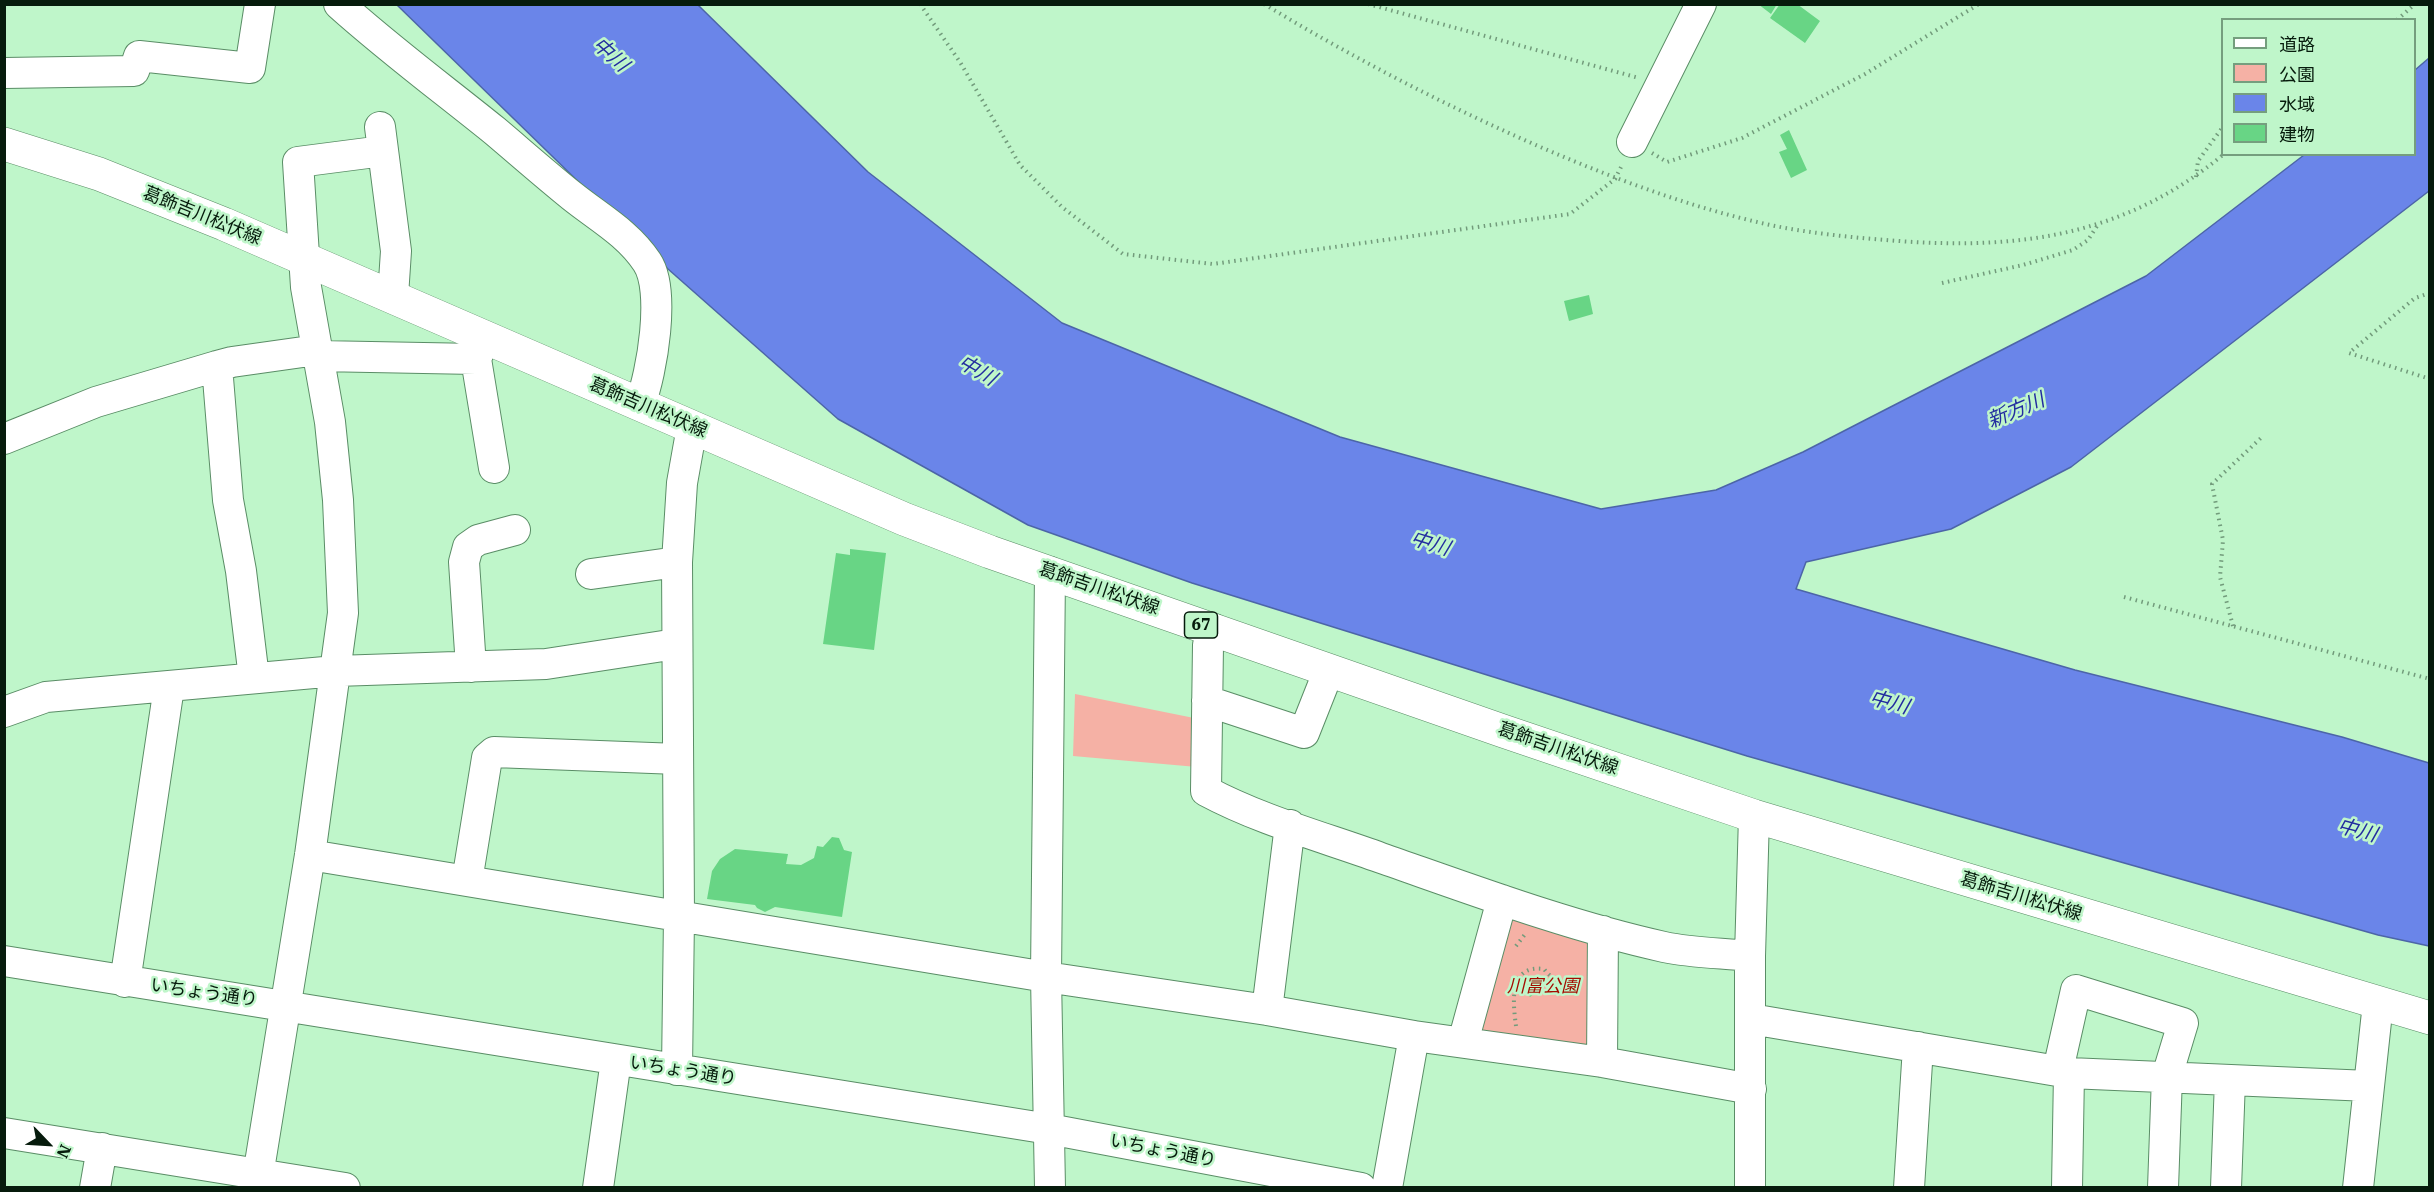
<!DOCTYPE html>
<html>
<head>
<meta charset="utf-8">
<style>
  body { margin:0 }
  #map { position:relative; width:2434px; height:1192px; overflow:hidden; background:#bff6ca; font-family:"IBM Plex Serif","Noto Sans JP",serif }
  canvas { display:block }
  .frame { position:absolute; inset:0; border:6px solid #061b0c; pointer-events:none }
  .legend { position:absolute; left:2221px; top:18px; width:195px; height:138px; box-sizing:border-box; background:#bff6ca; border:2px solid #759e7e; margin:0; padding:8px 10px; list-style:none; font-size:18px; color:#061b0c }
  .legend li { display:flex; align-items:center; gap:12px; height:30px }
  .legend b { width:30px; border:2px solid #759e7e }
  .north { position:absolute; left:18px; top:1114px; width:60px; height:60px; -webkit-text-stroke:4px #bff6ca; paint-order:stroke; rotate:115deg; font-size:16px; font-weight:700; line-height:24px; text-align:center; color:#061b0c }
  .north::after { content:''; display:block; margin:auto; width:21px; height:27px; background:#061b0c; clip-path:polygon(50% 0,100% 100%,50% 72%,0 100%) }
</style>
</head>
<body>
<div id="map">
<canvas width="2434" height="1192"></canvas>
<div class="frame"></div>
<ul class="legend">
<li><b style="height:8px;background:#fff"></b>道路</li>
<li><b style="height:16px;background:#f5b1a5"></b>公園</li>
<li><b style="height:16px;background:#6a85e9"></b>水域</li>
<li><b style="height:16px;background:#68d585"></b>建物</li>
</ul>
<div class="north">N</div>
</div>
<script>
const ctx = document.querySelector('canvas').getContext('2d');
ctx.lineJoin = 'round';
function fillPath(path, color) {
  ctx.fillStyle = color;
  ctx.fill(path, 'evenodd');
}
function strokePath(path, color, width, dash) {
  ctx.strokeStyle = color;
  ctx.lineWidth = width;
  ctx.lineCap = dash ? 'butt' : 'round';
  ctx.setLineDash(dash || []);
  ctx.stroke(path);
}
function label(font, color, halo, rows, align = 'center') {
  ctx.font = font + ' "IBM Plex Serif","Noto Sans JP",serif';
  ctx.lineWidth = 5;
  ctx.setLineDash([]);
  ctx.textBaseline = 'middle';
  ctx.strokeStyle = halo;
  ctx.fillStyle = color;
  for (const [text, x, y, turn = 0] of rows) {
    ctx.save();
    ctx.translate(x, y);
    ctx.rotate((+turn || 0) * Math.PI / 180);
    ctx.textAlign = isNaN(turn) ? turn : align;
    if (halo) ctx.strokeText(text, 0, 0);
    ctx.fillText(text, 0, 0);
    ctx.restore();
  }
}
const green = new Path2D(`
  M 1075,694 L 1199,719 L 1197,767 L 1073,756 Z
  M 1505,913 L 1593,935 L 1597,1046 L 1483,1035 L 1477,1026 Z`);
const water = new Path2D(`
  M 397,5 L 698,5 L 868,172 L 1062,323 L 1340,437 L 1601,509 L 1716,490 L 1803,452 L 1873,416 L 2146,276 L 2304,155 L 2414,154 L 2415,70 L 2429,58 L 2429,191 L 2071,467 L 1951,529 L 1806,562 L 1796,589 L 2075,670 L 2342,737 L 2429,763 L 2429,946 L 2378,935 L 1747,756 L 1192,583 L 1028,525 L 838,419 L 668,269 Z`);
const building = new Path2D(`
  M 1758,4 L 1777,4 L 1771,14 Z
  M 1780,4 L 1797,4 L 1820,21 L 1805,43 L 1770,18 Z
  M 1789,130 L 1807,170 L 1791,178 L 1779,152 L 1787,149 L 1780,135 Z
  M 1589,295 L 1593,314 L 1569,321 L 1564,301 Z
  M 850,549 L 886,553 L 874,650 L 823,644 L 836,553 L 850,555 Z
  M 832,837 L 839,838 L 844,850 L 852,852 L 842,917 L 775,907 L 765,912 L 757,908 L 755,905 L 707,899 L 712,871 L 720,859 L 735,849 L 788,854 L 786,864 L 801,865 L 814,858 L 817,846 L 823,847 Z
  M 1532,982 L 1539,990 L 1530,997 L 1523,989 Z`);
const path = new Path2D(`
  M 920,4 L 960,62 L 1020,165 L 1062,207 L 1123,254 L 1213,264 L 1570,214 L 1615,179 L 1623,163
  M 1264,4 C 1355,59 1448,107 1545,149 C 1620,181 1695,209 1775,226 C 1816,234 1857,238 1899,241 C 2022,250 2126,235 2224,154
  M 1368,4 L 1639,78
  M 2397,20 L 2415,4
  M 1652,153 L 1667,162 L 1742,138 L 1865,74 L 1979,4
  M 2196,177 L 2198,161 L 2222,128
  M 1942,283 L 2023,265 L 2073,250 L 2088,240 L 2097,226
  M 2430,293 L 2415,298 L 2349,353 L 2430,379
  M 2124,597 L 2430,679
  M 2233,626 L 2220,577 L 2223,540 L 2212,484 L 2262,437
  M 1516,946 L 1526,933
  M 1516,1026 C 1513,1003 1508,964 1544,969 C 1553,981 1562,983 1575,978 L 1578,974`);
const minor = new Path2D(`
  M 339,4 C 389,49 443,89 495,131 C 521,153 546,175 572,196 C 598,217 628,233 647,262 C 666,290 652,373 640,404
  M 4,73 L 134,71 L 139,56 L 250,68 L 260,4
  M 380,127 L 396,251 L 393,296
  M 1632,142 L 1701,4
  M 318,356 L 476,359 L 485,337
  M 476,359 L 494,468
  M 217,366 L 228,500 L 241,571 L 254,678
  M 4,439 L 96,402 L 217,366 L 232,362 L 317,350
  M 591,574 L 677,562
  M 1214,629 L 1208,645 L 1206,791 C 1260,820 1323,837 1381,858 C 1473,890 1569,926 1664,947 C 1692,953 1722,953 1750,956
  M 471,667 L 464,562 L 468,547 L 478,540 L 515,530
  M 1207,701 L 1304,733 L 1329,670
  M 4,712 L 46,697 L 336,671 L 546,664 L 676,644
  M 310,855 L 1046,977 L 1267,1010 L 1414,1036 L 1602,1062 L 1751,1089
  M 467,881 L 487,758 L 494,752 L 678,759
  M 4,961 L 1049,1129 L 1361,1188
  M 125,982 L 169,687
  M 1267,1010 L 1290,825
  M 1751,1019 L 2069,1073 L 2369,1086
  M 1463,1042 L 1502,900
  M 1602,1062 L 1603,931
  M 677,1070 L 679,916 L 677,562 L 682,483 L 692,427
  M 2058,1070 L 2076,990 L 2183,1023 L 2167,1076 L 2163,1188
  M 4,1133 L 345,1188
  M 95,1188 L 102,1148
  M 256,1188 L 310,855 L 343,613 L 338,500 L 330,422 L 306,287 L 298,162 L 383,151
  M 598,1188 L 616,1060
  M 1050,1188 L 1046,977 L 1050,572
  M 1387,1188 L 1414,1036
  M 1750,1188 L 1750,956 L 1754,816
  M 1909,1188 L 1918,1047
  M 2067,1188 L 2069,1073
  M 2226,1188 L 2230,1080
  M 2358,1188 L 2378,1003`);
const major = new Path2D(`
  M 4,144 L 99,174 L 224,224 L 904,519 L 990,552 L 1503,731 L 1754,816 L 2430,1018`);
const shields = [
  [1201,625,33]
];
const shieldNames = [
  ["67",1201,625]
];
const streetNames = [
  ["葛飾吉川松伏線",202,216,22],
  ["葛飾吉川松伏線",648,408,23],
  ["葛飾吉川松伏線",1099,589,19],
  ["葛飾吉川松伏線",1558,749,19],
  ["葛飾吉川松伏線",2021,897,17],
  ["いちょう通り",204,993,8],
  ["いちょう通り",683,1071,9],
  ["いちょう通り",1163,1151,11]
];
const parkNames = [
  ["川富公園",1543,987]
];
const waterNames = [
  ["中川",610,55,42],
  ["中川",977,371,30],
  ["新方川",2016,411,-23],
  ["中川",1430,544,17],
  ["中川",1889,703,15],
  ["中川",2357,831,15]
];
fillPath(green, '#f5b1a5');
fillPath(water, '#6a85e9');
strokePath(water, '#4c65a7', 1.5);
fillPath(building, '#68d585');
strokePath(minor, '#5a8d66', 32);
strokePath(major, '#5a8d66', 34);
strokePath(path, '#729b7b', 4, [1.5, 4.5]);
strokePath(minor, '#fff', 30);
strokePath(major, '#fff', 33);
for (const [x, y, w] of shields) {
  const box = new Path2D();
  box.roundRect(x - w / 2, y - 13, w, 26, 4.5);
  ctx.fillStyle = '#bff6ca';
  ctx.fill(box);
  strokePath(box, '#061b0c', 1.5);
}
label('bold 16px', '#061b0c', null, shieldNames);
label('18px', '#061b0c', '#bff6ca', streetNames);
label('italic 18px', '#a50c00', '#bff6ca', parkNames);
label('italic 20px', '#232da0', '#bff6ca', waterNames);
</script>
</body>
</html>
